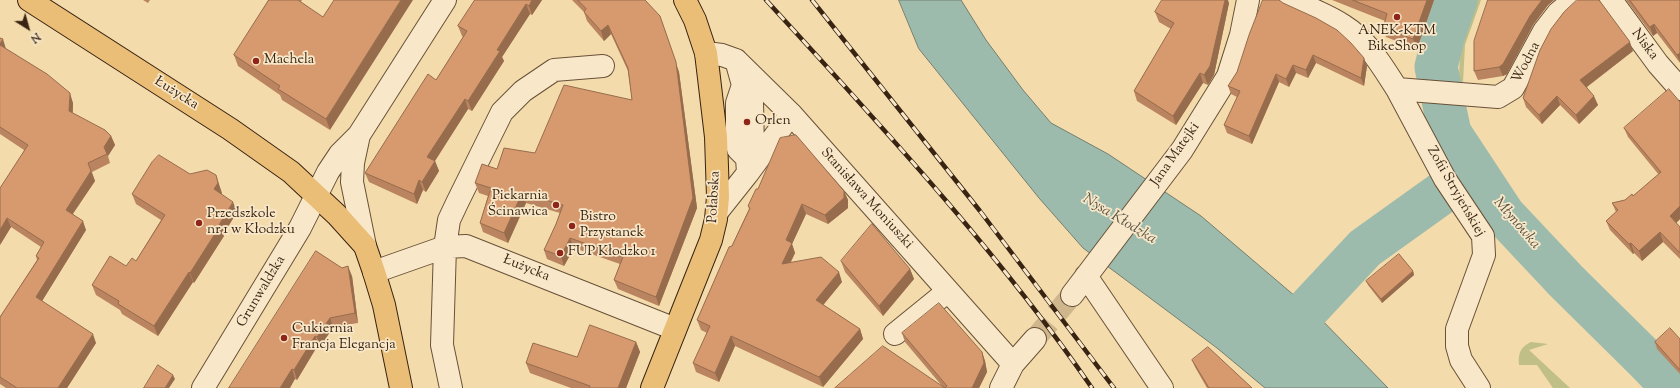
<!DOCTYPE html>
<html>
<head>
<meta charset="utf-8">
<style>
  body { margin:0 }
  #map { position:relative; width:1680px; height:388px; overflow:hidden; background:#f4dbac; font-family:"Sorts Mill Goudy",serif }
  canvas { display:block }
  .north { position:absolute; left:8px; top:8px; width:40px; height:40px; -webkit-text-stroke:3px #f8e8c9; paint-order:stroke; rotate:143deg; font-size:11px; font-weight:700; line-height:16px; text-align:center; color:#392312 }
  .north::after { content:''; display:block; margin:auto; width:14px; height:18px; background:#392312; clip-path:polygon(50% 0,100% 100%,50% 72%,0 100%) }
</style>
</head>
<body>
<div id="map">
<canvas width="1680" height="388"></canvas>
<div class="north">N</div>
</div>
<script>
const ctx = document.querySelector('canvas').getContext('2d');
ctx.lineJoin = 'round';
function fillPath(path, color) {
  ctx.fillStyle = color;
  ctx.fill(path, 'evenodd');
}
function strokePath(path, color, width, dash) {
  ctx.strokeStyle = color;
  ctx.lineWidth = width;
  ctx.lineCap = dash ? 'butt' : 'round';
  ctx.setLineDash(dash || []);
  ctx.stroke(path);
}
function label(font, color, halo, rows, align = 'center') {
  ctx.font = font + ' "Sorts Mill Goudy",serif';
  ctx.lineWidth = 3.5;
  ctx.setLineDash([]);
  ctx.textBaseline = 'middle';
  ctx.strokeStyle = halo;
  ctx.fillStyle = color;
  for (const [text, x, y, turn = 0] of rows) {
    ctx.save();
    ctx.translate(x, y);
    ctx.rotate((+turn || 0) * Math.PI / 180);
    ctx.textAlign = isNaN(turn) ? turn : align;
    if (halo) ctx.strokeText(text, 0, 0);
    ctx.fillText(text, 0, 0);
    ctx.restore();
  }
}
const green = new Path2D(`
  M 1475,0 L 1481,0 L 1465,45 L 1463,82 L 1459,82 L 1460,46 Z
  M 1531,342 L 1548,344 L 1529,350 L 1570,388 L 1553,388 L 1537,365 L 1519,365 C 1518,354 1520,347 1531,342 Z`);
const water = new Path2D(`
  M 899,0 L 961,0 L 986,40 L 1023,90 L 1051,123 L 1108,154 L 1201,216 L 1316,314 L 1388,388 L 1265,388 L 1217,348 L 1083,248 L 1039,198 L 919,49 Z`);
const river = new Path2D(`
  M 1456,0 L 1444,34 L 1436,67 L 1450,133 L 1504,215 L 1566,281 L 1648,362 L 1673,388
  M 1279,340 L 1365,248 L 1474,170`);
const minorTunnel = new Path2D(`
  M 1035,339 L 1072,295`);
const minor = new Path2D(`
  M 1291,0 C 1308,8 1328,15 1344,26 C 1368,41 1382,66 1397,89 L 1498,97 L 1513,88 L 1544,31 L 1558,13 L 1574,0
  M 1611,0 L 1658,64 L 1680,89
  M 706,53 L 722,55 L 736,60 L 791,114 L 1013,364
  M 736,60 L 743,85 L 737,103 L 737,143 L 738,149 L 747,158 L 748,173
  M 743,85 L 752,102 L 753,148 L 747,158
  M 1397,89 L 1445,179 L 1483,236 L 1484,255 L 1457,329 L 1457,346 L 1461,360 L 1479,388
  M 359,135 L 353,163 L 352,182 L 365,246
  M 717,212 L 748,173 L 791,114
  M 374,272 L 445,247 L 466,246 L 675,329
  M 1086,276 L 1162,388
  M 1072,295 L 1182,150 L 1228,76 L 1241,35 L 1248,0
  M 895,334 L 948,291
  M 203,388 L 300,228 L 328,172 L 340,154 L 359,135 L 445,0
  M 451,388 L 442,345 L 445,247 L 449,220 L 457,203 L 502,112 L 523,91 L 554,70 L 603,66
  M 1001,388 L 1013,364 L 1035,339`);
const major = new Path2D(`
  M 29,0 L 230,129 L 291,172 L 337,215 L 365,246 L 374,272 L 384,305 L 401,388
  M 652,388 L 711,240 L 716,219 L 718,197 L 716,137 L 709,78 L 706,53 L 695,20 L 685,0`);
const rail = new Path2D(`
  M 766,0 C 880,125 996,249 1092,388
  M 812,0 L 980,211 L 1114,388`);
const wall = new Path2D(`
  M 143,0 L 150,0 L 148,3 Z
  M 268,0 L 302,0 L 301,2 L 330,130 L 282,100 L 280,95 L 238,66 L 234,55 L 268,1 Z
  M 475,0 L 542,0 L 532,15 L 530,14 L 502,57 L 504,61 L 472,111 L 468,109 L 435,161 L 439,171 L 426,192 L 423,190 L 417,204 L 369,182 L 365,173 L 436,80 L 463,37 L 462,36 L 458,26 Z
  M 572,0 L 645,0 L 679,72 L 697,208 L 659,306 L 618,289 L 614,280 L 620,264 L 574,248 L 564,266 L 547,259 L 544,250 L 556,224 L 560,213 L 526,203 L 508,243 L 483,232 L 480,223 L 488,196 L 479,193 L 475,183 L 497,169 L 535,153 L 632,100 L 628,71 L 611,34 L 604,41 L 587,21 L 584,12 Z
  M 1332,0 L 1434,0 L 1417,49 L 1386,37 L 1383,28 L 1385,21 Z
  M 1488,0 L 1554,0 L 1548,5 L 1533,25 L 1507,74 L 1503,76 L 1478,80 L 1474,71 Z
  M 1626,0 L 1680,0 L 1680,63 L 1657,33 L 1653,36 Z
  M 1229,3 L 1214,75 L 1208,85 L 1203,83 L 1176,125 L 1137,101 L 1134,91 L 1171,29 L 1159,22 L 1155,12 Z
  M 1283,3 L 1367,66 L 1364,86 L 1316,63 L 1308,78 L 1296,73 L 1289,87 L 1279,82 L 1252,144 L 1227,133 L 1224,125 L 1237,97 L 1231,94 L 1228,86 Z
  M 0,38 L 6,49 L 73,103 L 73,113 L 111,136 L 115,145 L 108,156 L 110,163 L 92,172 L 95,181 L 73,214 L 86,230 L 42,301 L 96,343 L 67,388 L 6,388 L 0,384 L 0,317 L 37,260 L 36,256 L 41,247 L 11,227 L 0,245 L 24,150 L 0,134 Z
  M 1633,51 L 1587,87 L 1598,105 L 1579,124 L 1560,105 L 1542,124 L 1526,107 L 1523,98 Z
  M 1680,102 L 1680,219 L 1676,223 L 1680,227 L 1680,259 L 1663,242 L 1642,261 L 1634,253 L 1633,254 L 1610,230 L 1606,221 L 1616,212 L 1612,203 L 1625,200 L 1633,196 L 1659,175 L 1628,137 L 1624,128 Z
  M 844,191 L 848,200 L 848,208 L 828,224 L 806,214 L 792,244 L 795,253 L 791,262 L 842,282 L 823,305 L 860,329 L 863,339 L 823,387 L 735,346 L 719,382 L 696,372 L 693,363 L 707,333 L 701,330 L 697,320 L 749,209 L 748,206 Z
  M 222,193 L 221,194 L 237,212 L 223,235 L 224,236 L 194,283 L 193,282 L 158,336 L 122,314 L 120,310 L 96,295 L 92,285 L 136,261 L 161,220 L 136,204 L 132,194 Z
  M 841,261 L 910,269 L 914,279 L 883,316 L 845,272 Z
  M 1413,271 L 1414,275 L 1382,303 L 1368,285 L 1366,281 Z
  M 352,276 L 358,323 L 333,327 L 321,346 L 318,345 L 297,380 L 295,379 L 229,388 Z
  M 902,333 L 982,352 L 985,361 L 987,372 L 979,388 L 835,388 L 942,386 L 905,342 Z
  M 1680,339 L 1680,374 L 1657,349 L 1655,342 Z
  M 636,342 L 640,352 L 626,388 L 571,388 L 530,373 L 526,363 L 577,357 Z
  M 1192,360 L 1252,388 L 1207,388 L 1195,367 Z`);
const shadedWall = new Path2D(`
  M 401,0 L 413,0 L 330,130 L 326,119 Z
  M 532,0 L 542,0 L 532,15 L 529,6 Z
  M 1225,0 L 1228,0 L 1229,3 L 1214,75 L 1208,85 L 1204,75 Z
  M 1427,0 L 1434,0 L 1417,49 L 1413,39 Z
  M 1542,0 L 1554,0 L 1548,5 L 1533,25 L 1507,74 L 1503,76 L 1499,67 L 1530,16 Z
  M 526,4 L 530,14 L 502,57 L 504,61 L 472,111 L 468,101 L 497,50 Z
  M 660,16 L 679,72 L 697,208 L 659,306 L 656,297 Z
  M 1654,24 L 1657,33 L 1653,36 L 1650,27 Z
  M 608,25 L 611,34 L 604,41 L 601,31 Z
  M 3,39 L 6,49 L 0,46 L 0,44 Z
  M 1630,42 L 1633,51 L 1584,89 L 1580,80 Z
  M 1680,53 L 1680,62 L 1677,55 Z
  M 1313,55 L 1316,63 L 1308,78 L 1306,70 Z
  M 1364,58 L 1367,66 L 1364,86 L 1361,78 Z
  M 1293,65 L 1296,73 L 1289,87 L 1286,79 Z
  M 1200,73 L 1203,83 L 1176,125 L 1173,116 Z
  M 1276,74 L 1279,82 L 1252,144 L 1249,136 Z
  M 70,93 L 73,103 L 72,120 L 69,111 Z
  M 1557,96 L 1560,105 L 1542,124 L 1539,115 Z
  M 1594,96 L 1598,105 L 1579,124 L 1576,115 Z
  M 465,99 L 468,109 L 431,167 L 427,157 Z
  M 111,136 L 115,145 L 108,156 L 104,147 Z
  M 435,161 L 439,171 L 426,192 L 422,182 Z
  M 91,171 L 95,181 L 69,219 L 66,210 Z
  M 216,175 L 222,193 L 218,200 L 214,189 Z
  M 419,180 L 423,190 L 417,204 L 414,194 Z
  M 844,191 L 848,200 L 848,208 L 828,224 L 825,215 Z
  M 522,193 L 526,203 L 508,243 L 504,233 Z
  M 233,202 L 237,212 L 223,235 L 224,236 L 194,283 L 190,273 Z
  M 802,204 L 806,214 L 792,244 L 795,253 L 785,273 L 782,264 L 786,240 Z
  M 1680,206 L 1680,219 L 1673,226 L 1670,216 Z
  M 7,218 L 11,227 L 0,245 L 0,230 Z
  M 83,221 L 86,230 L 39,306 L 36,297 Z
  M 1660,232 L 1663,242 L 1642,261 L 1639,251 Z
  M 570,238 L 574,248 L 564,266 L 561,256 Z
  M 1631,243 L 1634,253 L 1633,254 L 1629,244 Z
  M 348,266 L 352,276 L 358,323 L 355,313 Z
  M 910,269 L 914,279 L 883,316 L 879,306 Z
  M 1413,271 L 1414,275 L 1382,303 L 1381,299 Z
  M 189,272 L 193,282 L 158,336 L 154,326 Z
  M 839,272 L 842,282 L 820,309 L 816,300 Z
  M 330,318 L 333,327 L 321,346 L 317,337 Z
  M 860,329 L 863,339 L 823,387 L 819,377 Z
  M 93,334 L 96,343 L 67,388 L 58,388 Z
  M 315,336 L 318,345 L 297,380 L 294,370 Z
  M 731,336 L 735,346 L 719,382 L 715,373 Z
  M 636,342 L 640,352 L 626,388 L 618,388 Z
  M 982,352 L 985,361 L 987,372 L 979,388 L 972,388 Z
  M 292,369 L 295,379 L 290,388 L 280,388 Z
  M 173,375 L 175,379 L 169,388 L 165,388 Z`);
const building = new Path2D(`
  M 269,0 L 298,0 L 323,17 L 334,0 L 401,0 L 326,119 L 278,89 L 280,86 L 234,55 Z
  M 475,0 L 532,0 L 529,6 L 526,4 L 497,50 L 500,51 L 468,101 L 465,99 L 427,157 L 435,161 L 422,182 L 419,180 L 414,194 L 365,173 L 428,74 L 436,80 L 467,31 L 458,26 Z
  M 578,0 L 645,0 L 660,16 L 676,62 L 693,198 L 656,297 L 614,280 L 623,257 L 570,238 L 561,256 L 544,250 L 556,224 L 563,205 L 522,193 L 504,233 L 480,223 L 491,188 L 475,183 L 482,164 L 497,169 L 504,148 L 535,153 L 564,85 L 632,100 L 628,68 L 608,25 L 601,31 L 584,12 L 586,9 Z
  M 1162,0 L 1225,0 L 1210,66 L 1204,75 L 1200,73 L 1173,116 L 1134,91 L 1174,23 L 1155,12 Z
  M 1263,0 L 1279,0 L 1283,3 L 1316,18 L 1337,30 L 1351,43 L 1364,58 L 1361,78 L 1313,55 L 1306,70 L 1293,65 L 1286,79 L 1276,74 L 1249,136 L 1224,125 L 1240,91 L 1228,86 L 1237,72 L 1249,35 Z
  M 1353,0 L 1427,0 L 1413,39 L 1383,28 L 1387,14 Z
  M 1488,0 L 1542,0 L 1530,16 L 1503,64 L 1499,67 L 1474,71 L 1474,41 Z
  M 1577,0 L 1599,0 L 1630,42 L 1580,80 L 1594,96 L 1576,115 L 1557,96 L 1539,115 L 1523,98 L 1540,50 L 1551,29 L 1564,12 Z
  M 1630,0 L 1680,0 L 1680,53 L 1677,55 L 1654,24 L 1650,27 Z
  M 0,38 L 3,39 L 0,44 Z
  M 0,45 L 47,74 L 70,93 L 69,111 L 105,130 L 111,136 L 104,147 L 107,154 L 88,163 L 91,171 L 66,210 L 83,221 L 36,297 L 93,334 L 58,388 L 17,388 L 0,377 L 0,317 L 39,258 L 36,256 L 44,242 L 7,218 L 0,230 L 0,188 L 28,145 L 0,127 Z
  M 1669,89 L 1680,102 L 1680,206 L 1670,216 L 1680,227 L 1680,253 L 1660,232 L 1639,251 L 1631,243 L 1629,244 L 1606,221 L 1618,210 L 1612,203 L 1625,200 L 1632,194 L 1633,196 L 1661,172 L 1624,128 Z
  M 796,135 L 844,191 L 844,198 L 825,215 L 802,204 L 786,240 L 792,243 L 782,264 L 821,257 L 839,272 L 816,300 L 860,329 L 819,377 L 731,336 L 715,373 L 693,363 L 710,326 L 697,320 L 729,247 L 732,246 L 750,208 L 748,206 L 756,189 L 758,189 L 780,138 Z
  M 159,155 L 190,174 L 207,170 L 216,175 L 218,183 L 214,189 L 233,202 L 219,225 L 220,226 L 190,273 L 189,272 L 154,326 L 118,304 L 119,301 L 92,285 L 110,256 L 126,266 L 132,258 L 136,261 L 165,215 L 132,194 L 152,162 Z
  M 872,224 L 910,269 L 879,306 L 841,261 Z
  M 316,251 L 342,268 L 348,266 L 355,313 L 330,318 L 317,337 L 315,336 L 294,370 L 292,369 L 280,388 L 229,388 Z
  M 1399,254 L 1413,271 L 1381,299 L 1366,281 Z
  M 939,303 L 982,352 L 984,363 L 972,388 L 945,388 L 947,386 L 902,333 Z
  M 590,325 L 636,342 L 618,388 L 589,388 L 590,386 L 526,363 L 533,343 L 577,357 Z
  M 1670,328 L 1680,339 L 1680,370 L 1655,342 Z
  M 883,346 L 945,388 L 835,388 Z
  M 1208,347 L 1251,387 L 1252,388 L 1209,388 L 1192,360 Z
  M 158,365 L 173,375 L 165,388 L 144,388 Z`);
const markers = [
  [1397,17,4,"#8f2418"],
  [256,61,4,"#8f2418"],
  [747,122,4,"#8f2418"],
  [556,205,4,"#8f2418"],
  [199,223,4,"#8f2418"],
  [572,226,4,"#8f2418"],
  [560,253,4,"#8f2418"],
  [284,338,4,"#8f2418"]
];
const poiNames = [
  ["ANEK-KTM",1397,32,"center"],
  ["BikeShop",1397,48,"center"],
  ["Machela",264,61],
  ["Orlen",755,122],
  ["Piekarnia",548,197,"right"],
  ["Ścinawica",548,213,"right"],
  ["Przedszkole",207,215],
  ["nr 1 w Kłodzku",207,231],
  ["Bistro",580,218],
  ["Przystanek",580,234],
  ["FUP Kłodzko 1",568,253],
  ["Cukiernia",292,330],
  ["Francja Elegancja",292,346]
];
const streetNames = [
  ["Niska",1644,45,53],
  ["Wodna",1527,63,-62],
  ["Łużycka",176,94,32],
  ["Jana Matejki",1176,155,-55],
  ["Zofii Stryjeńskiej",1455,192,60],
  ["Połabska",715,197,-87],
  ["Stanisława Moniuszki",866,199,48],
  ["Łużycka",526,269,22],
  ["Grunwaldzka",262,292,-59]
];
const waterNames = [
  ["Nysa Kłodzka",1119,220,31],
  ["Młynówka",1516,224,49]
];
fillPath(green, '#bfbf87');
fillPath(water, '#9cbbac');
strokePath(water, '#747e6e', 1);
strokePath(river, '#9cbbac', 43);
strokePath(minorTunnel, '#cfb68d', 22, [22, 11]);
strokePath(minor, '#685138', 24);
strokePath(major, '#392312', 24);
strokePath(minor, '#f8e8c9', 22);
strokePath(major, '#eabe76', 22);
strokePath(rail, '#392312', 4.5);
strokePath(rail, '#f8e8c9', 3, [9]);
fillPath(wall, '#b9845f');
fillPath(shadedWall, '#966c4d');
fillPath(building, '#d79a6e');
strokePath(building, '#966c4d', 1);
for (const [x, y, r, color] of markers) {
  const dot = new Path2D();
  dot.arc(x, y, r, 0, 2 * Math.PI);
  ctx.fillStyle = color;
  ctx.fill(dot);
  strokePath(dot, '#f8e8c9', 1.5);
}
label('14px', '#392312', '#f8e8c9', poiNames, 'left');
label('14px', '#392312', '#f8e8c9', streetNames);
label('italic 15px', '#575140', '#f8e8c9', waterNames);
</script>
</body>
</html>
